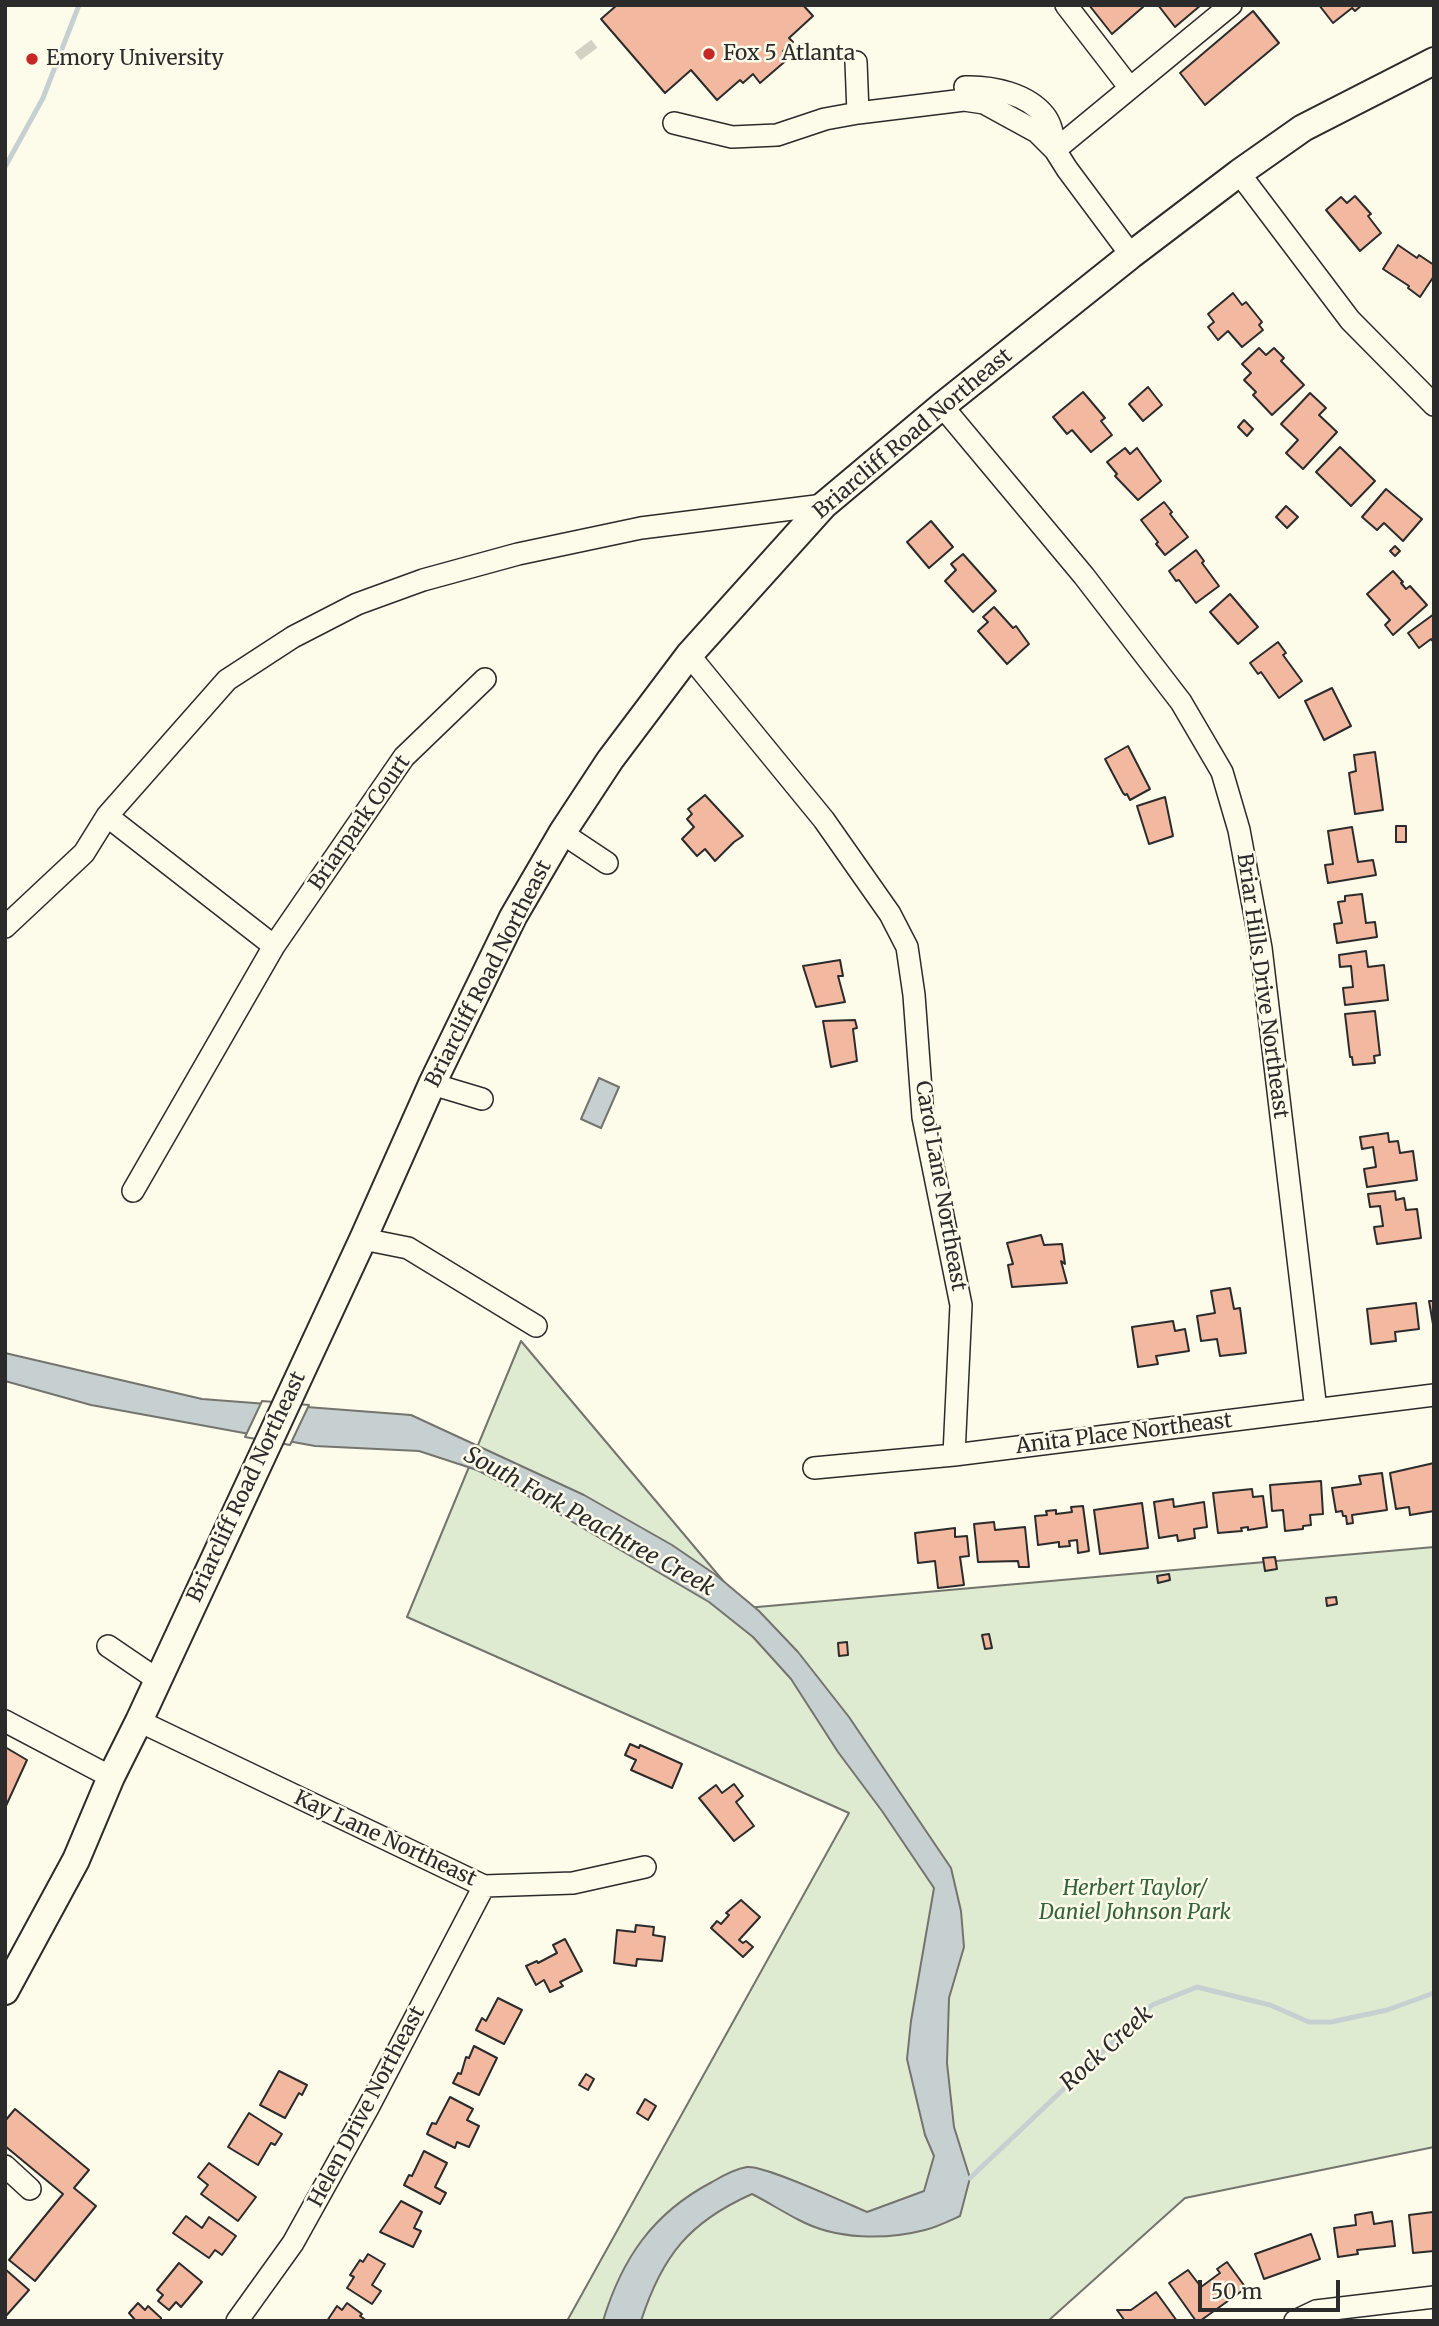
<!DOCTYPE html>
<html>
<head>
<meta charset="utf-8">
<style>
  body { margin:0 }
  #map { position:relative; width:1439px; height:2326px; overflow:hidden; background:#fdfbea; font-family:Merriweather,serif }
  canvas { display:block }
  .frame { position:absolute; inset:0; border:7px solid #2b2b2b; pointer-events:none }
  .scale { position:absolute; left:1198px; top:2280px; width:142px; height:32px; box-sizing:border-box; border:4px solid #2b2b2b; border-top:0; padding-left:9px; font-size:21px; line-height:24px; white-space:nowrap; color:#2b2b2b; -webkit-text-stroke:5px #fdfbea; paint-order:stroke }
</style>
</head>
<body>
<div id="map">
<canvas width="1439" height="2326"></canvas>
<div class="frame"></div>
<div class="scale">50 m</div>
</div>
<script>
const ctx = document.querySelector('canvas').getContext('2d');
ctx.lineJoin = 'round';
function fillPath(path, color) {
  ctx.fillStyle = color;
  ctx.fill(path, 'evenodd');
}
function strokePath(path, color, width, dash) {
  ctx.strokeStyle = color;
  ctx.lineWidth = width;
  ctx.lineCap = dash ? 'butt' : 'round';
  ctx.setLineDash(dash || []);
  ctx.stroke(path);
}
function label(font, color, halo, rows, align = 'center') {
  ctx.font = font + ' Merriweather,serif';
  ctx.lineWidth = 5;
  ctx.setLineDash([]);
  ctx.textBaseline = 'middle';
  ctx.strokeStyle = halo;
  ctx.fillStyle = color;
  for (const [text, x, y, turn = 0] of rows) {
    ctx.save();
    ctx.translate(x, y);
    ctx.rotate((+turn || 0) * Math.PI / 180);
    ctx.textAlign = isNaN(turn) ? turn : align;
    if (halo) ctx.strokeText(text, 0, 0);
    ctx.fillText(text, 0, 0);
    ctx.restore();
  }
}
const green = new Path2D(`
  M 521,1341 L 746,1608 L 1434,1547 L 1434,2147 L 1185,2198 L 1048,2321 L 567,2321 L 849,1813 L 407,1617 Z`);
const water = new Path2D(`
  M 599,1078 L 619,1087 L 601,1128 L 581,1119 Z
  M 5,1353 L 202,1399 L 411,1415 L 584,1495 L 672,1545 L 716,1575 L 759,1611 L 798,1652 L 849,1717 L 951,1868 L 961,1911 L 964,1947 L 949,1998 L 947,2063 L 954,2127 L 970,2178 L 960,2216 C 949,2221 937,2227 925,2230 C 886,2240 836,2240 799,2220 C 783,2212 768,2202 752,2194 C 689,2222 662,2256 641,2321 L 603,2321 C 622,2258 653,2213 712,2182 C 722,2176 735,2169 747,2167 C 765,2165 846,2203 867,2212 L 924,2191 L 934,2156 L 925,2135 L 907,2059 L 911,2021 L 934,1888 L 882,1811 L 838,1752 L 791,1679 L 753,1637 L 709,1602 L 530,1497 L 477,1470 L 419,1451 L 315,1446 L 91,1405 L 5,1381 Z`);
const pier = new Path2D(`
  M 262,1401 L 309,1405 L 290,1445 L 245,1437 Z`);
const stream = new Path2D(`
  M 5,167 L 43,98 L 79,5
  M 970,2178 L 1152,2005 L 1197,1987 L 1270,2005 L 1309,2022 L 1331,2022 L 1387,2010 L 1434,1993`);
const building = new Path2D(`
  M 617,5 L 803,5 L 813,16 L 789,38 L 793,42 L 783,51 L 789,58 L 760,83 L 753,74 L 743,83 L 740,80 L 717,100 L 691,70 L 665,93 L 601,19 Z
  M 1089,5 L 1141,5 L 1143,7 L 1112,34 Z
  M 1158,5 L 1201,5 L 1175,27 Z
  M 1319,5 L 1362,5 L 1355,11 L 1352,8 L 1333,23 Z
  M 1253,11 L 1279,43 L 1205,105 L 1180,73 Z
  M 1355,196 L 1371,214 L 1368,216 L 1381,233 L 1360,251 L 1326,210 L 1341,197 L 1347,203 Z
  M 1398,245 L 1417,258 L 1419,255 L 1434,265 L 1434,276 L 1420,297 L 1408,288 L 1409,286 L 1383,269 Z
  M 1233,293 L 1242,305 L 1246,302 L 1262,322 L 1259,325 L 1263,330 L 1242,347 L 1228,331 L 1218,340 L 1208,327 L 1214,322 L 1208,314 Z
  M 1259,348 L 1266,355 L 1274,348 L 1284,358 L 1281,361 L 1304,385 L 1272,415 L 1253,395 L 1256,392 L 1244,380 L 1251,373 L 1242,364 Z
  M 1148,387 L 1162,405 L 1143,421 L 1129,404 Z
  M 1083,392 L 1105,418 L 1101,421 L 1112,435 L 1091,452 L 1072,430 L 1067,434 L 1053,417 Z
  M 1310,393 L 1326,408 L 1319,415 L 1337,432 L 1303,469 L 1286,453 L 1298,440 L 1281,424 Z
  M 1244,420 L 1253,429 L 1247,436 L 1238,427 Z
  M 1340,447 L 1375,481 L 1351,506 L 1316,472 Z
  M 1125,448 L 1130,454 L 1137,448 L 1161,481 L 1138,500 L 1115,476 L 1117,474 L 1107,462 Z
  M 1386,489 L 1422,519 L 1403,541 L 1384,523 L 1377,530 L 1362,517 Z
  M 1164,502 L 1172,512 L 1170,514 L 1188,537 L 1165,555 L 1156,544 L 1158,542 L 1141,520 Z
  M 1286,506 L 1298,517 L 1287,528 L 1276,517 Z
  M 931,521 L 953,547 L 929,568 L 907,542 Z
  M 1395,546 L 1400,551 L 1395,556 L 1390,551 Z
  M 1196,550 L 1204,561 L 1202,563 L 1219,586 L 1196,603 L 1179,580 L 1176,581 L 1169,571 Z
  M 963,554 L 996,591 L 973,612 L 945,581 L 956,570 L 951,564 Z
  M 1393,571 L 1403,582 L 1401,583 L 1406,589 L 1410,586 L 1427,605 L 1393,635 L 1385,625 L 1390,620 L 1367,594 Z
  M 1230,594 L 1258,627 L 1238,644 L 1210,612 Z
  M 994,607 L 1013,628 L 1016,626 L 1029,644 L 1007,664 L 978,631 L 988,622 L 983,617 Z
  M 1434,614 L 1434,643 L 1431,639 L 1419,648 L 1408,633 Z
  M 1278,642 L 1286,653 L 1283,655 L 1302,681 L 1279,698 L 1261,672 L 1258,674 L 1250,663 Z
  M 1332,688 L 1351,726 L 1324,740 L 1305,701 Z
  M 1128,746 L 1150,789 L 1130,800 L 1127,794 L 1125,795 L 1123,793 L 1105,759 Z
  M 1375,752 L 1383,810 L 1355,814 L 1349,773 L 1356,771 L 1354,755 Z
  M 705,795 L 743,836 L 734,842 L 715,861 L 705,849 L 697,856 L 682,839 L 694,827 L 687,819 L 692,814 L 688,809 Z
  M 1165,797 L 1173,836 L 1149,844 L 1137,806 Z
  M 1396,826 L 1406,826 L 1406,842 L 1396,842 Z
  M 1352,827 L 1358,862 L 1373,860 L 1376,875 L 1328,883 L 1325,865 L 1333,864 L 1328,831 Z
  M 1362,894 L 1366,923 L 1375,922 L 1377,937 L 1337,943 L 1334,924 L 1342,923 L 1338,902 L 1345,901 L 1345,896 Z
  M 1366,951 L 1368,967 L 1384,965 L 1388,1000 L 1345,1005 L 1343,988 L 1353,987 L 1351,966 L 1340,967 L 1339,955 Z
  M 840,960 L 843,976 L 838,976 L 845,1002 L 816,1007 L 803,966 Z
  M 1375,1011 L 1380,1055 L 1374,1056 L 1375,1063 L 1353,1065 L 1352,1057 L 1350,1057 L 1345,1014 Z
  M 855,1020 L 857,1028 L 853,1029 L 857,1061 L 831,1067 L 823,1021 Z
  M 1388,1133 L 1389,1142 L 1398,1141 L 1400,1153 L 1413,1151 L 1417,1180 L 1367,1187 L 1364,1169 L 1376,1167 L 1373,1147 L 1362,1149 L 1360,1137 Z
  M 1395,1191 L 1396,1200 L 1404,1198 L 1406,1210 L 1417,1209 L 1421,1238 L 1377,1244 L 1374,1227 L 1383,1226 L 1380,1206 L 1370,1207 L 1368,1194 Z
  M 1041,1235 L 1044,1245 L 1062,1244 L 1065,1264 L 1061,1261 L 1067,1283 L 1012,1287 L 1008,1265 L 1013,1264 L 1007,1243 Z
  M 1230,1288 L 1234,1309 L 1240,1308 L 1246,1353 L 1220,1356 L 1217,1339 L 1201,1341 L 1197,1316 L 1215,1313 L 1211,1291 Z
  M 1429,1301 L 1434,1301 L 1434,1330 Z
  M 1416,1303 L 1419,1329 L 1395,1332 L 1396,1341 L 1371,1344 L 1367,1309 Z
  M 1173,1321 L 1175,1331 L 1185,1329 L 1189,1351 L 1156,1356 L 1158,1364 L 1138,1367 L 1132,1327 Z
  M 1434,1463 L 1434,1511 L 1410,1515 L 1409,1507 L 1396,1509 L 1390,1473 Z
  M 1382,1473 L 1387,1510 L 1352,1515 L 1353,1523 L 1347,1524 L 1346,1516 L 1343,1516 L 1342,1511 L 1336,1512 L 1332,1488 L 1361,1484 L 1359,1476 Z
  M 1321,1481 L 1323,1514 L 1310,1515 L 1311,1525 L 1303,1526 L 1303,1529 L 1285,1531 L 1283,1510 L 1272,1511 L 1270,1485 Z
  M 1252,1489 L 1253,1497 L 1263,1496 L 1267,1527 L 1248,1530 L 1248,1527 L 1241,1528 L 1242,1531 L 1218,1533 L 1213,1493 Z
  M 1173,1499 L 1174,1507 L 1204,1502 L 1207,1527 L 1194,1529 L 1195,1538 L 1178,1541 L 1177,1535 L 1159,1538 L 1154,1502 Z
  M 1142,1503 L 1148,1548 L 1100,1554 L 1094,1510 Z
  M 1083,1506 L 1089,1551 L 1078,1553 L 1077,1540 L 1069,1541 L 1070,1546 L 1059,1547 L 1059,1542 L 1038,1545 L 1035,1516 L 1047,1515 L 1046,1511 L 1056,1510 L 1056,1514 L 1072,1512 L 1071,1507 Z
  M 994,1522 L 995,1530 L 1025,1527 L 1029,1567 L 1019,1567 L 1018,1561 L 978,1562 L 974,1524 Z
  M 955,1528 L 955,1537 L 967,1536 L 969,1556 L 960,1557 L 964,1585 L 938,1588 L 935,1561 L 918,1563 L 915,1533 Z
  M 1275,1557 L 1277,1569 L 1265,1571 L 1263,1558 Z
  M 1169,1574 L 1170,1580 L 1158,1583 L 1157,1576 Z
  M 1336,1597 L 1337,1604 L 1327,1606 L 1326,1598 Z
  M 989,1634 L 992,1648 L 985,1649 L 982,1635 Z
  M 847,1642 L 848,1655 L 839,1656 L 838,1643 Z
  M 630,1744 L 639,1748 L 640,1745 L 682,1764 L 672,1788 L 631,1770 L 636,1760 L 625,1755 Z
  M 5,1747 L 27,1760 L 5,1808 Z
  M 734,1784 L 743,1796 L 736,1802 L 754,1826 L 734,1841 L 699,1798 L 716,1785 L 722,1793 Z
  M 741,1900 L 760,1917 L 739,1940 L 743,1943 L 746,1941 L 753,1947 L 743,1957 L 711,1928 L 717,1921 L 721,1924 L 729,1915 L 726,1913 Z
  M 636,1925 L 654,1927 L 653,1935 L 665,1937 L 662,1961 L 637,1959 L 636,1966 L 614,1963 L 617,1930 L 635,1932 Z
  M 565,1939 L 582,1971 L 560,1982 L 563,1986 L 550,1992 L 544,1980 L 536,1985 L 526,1966 L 537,1961 L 538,1963 L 557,1953 L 553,1945 Z
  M 498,1998 L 522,2010 L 504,2044 L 476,2030 L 482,2018 L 486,2021 Z
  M 474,2046 L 497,2058 L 479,2095 L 453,2083 L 458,2073 L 461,2074 L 466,2057 L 469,2058 Z
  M 279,2071 L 307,2085 L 302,2095 L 299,2093 L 285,2118 L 260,2105 Z
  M 586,2074 L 594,2079 L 588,2090 L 579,2085 Z
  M 450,2097 L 473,2109 L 467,2120 L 479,2126 L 469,2147 L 457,2142 L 455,2148 L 427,2134 L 432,2123 L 436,2124 Z
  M 645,2099 L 656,2106 L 648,2120 L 637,2113 Z
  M 15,2109 L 89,2170 L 74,2188 L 96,2206 L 35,2281 L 9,2260 L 63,2194 L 5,2146 L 5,2121 Z
  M 249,2113 L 282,2134 L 275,2145 L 271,2143 L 258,2165 L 228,2147 Z
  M 424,2151 L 447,2163 L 435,2187 L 446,2193 L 440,2204 L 404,2185 L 409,2175 L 412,2176 Z
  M 209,2163 L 256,2197 L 238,2221 L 201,2194 L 208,2185 L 198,2177 Z
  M 401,2201 L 422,2212 L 414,2228 L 421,2231 L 413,2247 L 380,2232 Z
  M 1372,2212 L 1374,2224 L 1392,2221 L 1395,2246 L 1357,2250 L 1358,2254 L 1338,2257 L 1334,2228 L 1356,2225 L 1355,2215 Z
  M 1433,2212 L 1434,2251 L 1413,2253 L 1409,2215 Z
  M 186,2216 L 202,2228 L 209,2217 L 236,2236 L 222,2255 L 215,2250 L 209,2258 L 173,2233 Z
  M 1311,2234 L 1320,2259 L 1264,2279 L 1255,2254 Z
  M 368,2254 L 385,2264 L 372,2285 L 381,2291 L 372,2304 L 347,2288 L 354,2277 L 350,2275 L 360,2260 L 363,2262 Z
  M 1227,2262 L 1246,2288 L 1200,2321 L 1196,2321 L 1169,2283 L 1188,2270 L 1201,2287 L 1220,2273 L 1217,2269 Z
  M 179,2263 L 202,2282 L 181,2307 L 176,2302 L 169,2310 L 158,2301 L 163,2295 L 157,2290 Z
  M 5,2269 L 29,2290 L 5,2317 Z
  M 1156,2292 L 1177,2321 L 1125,2321 L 1117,2310 L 1131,2310 Z
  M 138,2303 L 145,2310 L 148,2306 L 161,2318 L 161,2321 L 136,2321 L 129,2313 Z
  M 347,2303 L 362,2314 L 360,2316 L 367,2321 L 327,2321 L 337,2306 L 342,2310 Z`);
const minorTunnel = new Path2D(`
  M 583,46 L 589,54`);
const minor = new Path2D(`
  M 1066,5 L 1130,88
  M 856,62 L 858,113
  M 965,87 C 992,86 1028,94 1045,116 C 1052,125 1053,137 1055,148
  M 674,123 L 732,137 L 777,135 L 825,119 L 858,113 L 964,100 L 984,103 L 1037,132 L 1055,150 L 1067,169 L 1131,255
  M 1055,150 L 1231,5
  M 1239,173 L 1350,320 L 1434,405
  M 942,406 L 1084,576 L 1181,702 L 1222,772 L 1239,830 L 1261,948 L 1316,1410
  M 689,655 L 824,820 L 890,914 L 907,947 L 914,995 L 923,1117 L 961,1305 L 954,1455
  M 107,816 L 274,946
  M 562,833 L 607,863
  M 5,927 L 84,853 L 107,816 L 227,680 L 293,637 L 357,604 L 423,580 L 518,554 L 641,528 L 824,505
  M 432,1084 L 482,1099
  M 133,1191 L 274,946 L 404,757 L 485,679
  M 363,1239 L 408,1248 L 536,1326
  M 814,1468 L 954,1455 L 1434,1395
  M 108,1646 L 158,1680
  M 5,1721 L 111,1777
  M 139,1721 L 484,1886 L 573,1883 L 645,1867
  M 5,2166 L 30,2189
  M 237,2321 L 293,2243 L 368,2108 L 484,1886
  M 1295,2321 L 1316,2311 L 1434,2297`);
const major = new Path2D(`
  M 5,1991 L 76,1860 L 111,1777 L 139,1721 L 363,1239 L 432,1084 L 513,917 L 562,833 L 610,760 L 689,655 L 824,505 L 942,406 L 1131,255 L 1239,173 L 1303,128 L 1434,61`);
const markers = [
  [709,54,7,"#c62828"],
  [32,59,7,"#c62828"]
];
const poiNames = [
  ["Fox 5 Atlanta",723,54],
  ["Emory University",46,59]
];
const streetNames = [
  ["Briarcliff Road Northeast",913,434,-40],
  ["Briarpark Court",360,823,-55],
  ["Briarcliff Road Northeast",489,974,-63],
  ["Briar Hills Drive Northeast",1262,986,82],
  ["Carol Lane Northeast",940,1186,80],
  ["Anita Place Northeast",1124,1434,-7],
  ["Briarcliff Road Northeast",247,1487,-65],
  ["Kay Lane Northeast",385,1839,25],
  ["Helen Drive Northeast",367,2107,-62]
];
const parkNames = [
  ["Herbert Taylor/",1135,1889],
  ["Daniel Johnson Park",1135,1913]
];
const waterNames = [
  ["South Fork Peachtree Creek",589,1522,29],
  ["Rock Creek",1107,2049,-42]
];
fillPath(green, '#deebd1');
strokePath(green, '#74746e', 2);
fillPath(water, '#c7d0d0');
strokePath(water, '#74746e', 2);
fillPath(pier, '#fdfbea');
strokePath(pier, '#74746e', 2);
strokePath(stream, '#c7d0d0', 5);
fillPath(building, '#f2b8a0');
strokePath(building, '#2b2b2b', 2);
strokePath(minorTunnel, '#d3d1c4', 21, [21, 10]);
strokePath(minor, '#2b2b2b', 24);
strokePath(major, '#2b2b2b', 30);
strokePath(minor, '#fdfbea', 21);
strokePath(major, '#fdfbea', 26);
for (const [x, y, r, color] of markers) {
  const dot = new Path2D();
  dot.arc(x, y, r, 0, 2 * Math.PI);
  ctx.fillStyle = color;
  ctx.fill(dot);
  strokePath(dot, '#fdfbea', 2.5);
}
label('21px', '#2b2b2b', '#fdfbea', poiNames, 'left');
label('21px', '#2b2b2b', '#fdfbea', streetNames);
label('italic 21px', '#34623c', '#fdfbea', parkNames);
label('italic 23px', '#2b2b2b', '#fdfbea', waterNames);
</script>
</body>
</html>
